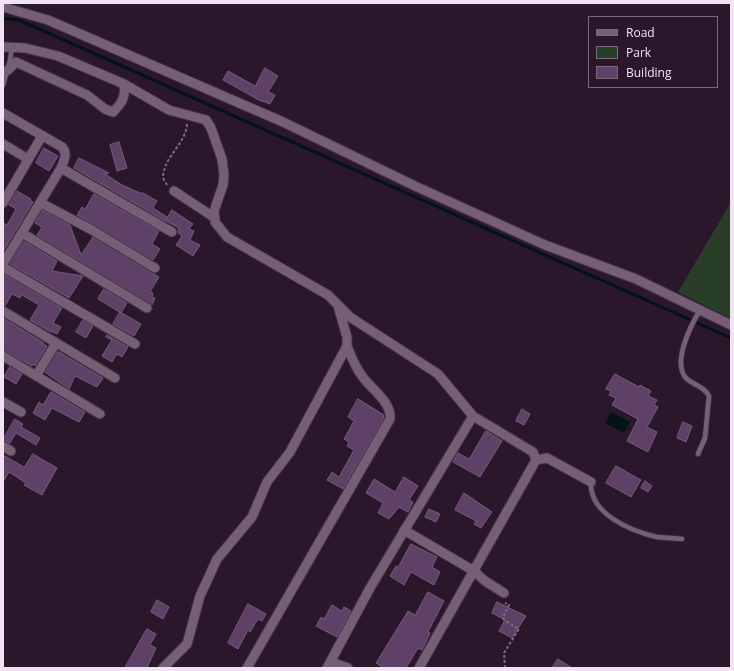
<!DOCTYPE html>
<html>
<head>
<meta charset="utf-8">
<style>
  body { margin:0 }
  #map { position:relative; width:734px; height:671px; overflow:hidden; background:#2b172b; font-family:"Open Sans",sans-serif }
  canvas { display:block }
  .frame { position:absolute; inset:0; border:4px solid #f1e3f1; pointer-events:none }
  .legend { position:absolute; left:588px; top:16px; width:130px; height:72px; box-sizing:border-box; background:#2b172b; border:1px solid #7a697a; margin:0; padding:5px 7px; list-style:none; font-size:12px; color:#f1e3f1 }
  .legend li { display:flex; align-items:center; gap:8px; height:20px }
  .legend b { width:20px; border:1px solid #7a697a }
</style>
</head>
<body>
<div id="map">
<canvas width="734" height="671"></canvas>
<div class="frame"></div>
<ul class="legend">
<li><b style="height:5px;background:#765f76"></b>Road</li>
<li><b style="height:11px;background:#293e26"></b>Park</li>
<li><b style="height:11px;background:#5f4168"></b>Building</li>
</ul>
</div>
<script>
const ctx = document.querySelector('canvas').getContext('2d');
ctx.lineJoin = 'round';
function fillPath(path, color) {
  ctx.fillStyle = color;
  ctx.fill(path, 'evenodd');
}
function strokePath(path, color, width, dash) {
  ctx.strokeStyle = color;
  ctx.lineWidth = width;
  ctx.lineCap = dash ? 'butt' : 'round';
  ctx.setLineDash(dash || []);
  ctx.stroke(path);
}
const green = new Path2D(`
  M 731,202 L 731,319 L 678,292 Z`);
const water = new Path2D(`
  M 611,412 L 630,422 L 624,433 L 605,423 Z`);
const stream = new Path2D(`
  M 3,18 L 18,20 L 37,28 L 731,338`);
const building = new Path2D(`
  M 265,68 L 278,76 L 268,92 L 275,95 L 270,104 L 259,100 L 223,80 L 228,71 L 255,86 Z
  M 119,142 L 127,168 L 117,171 L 110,145 Z
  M 44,148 L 58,156 L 49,171 L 36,163 Z
  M 79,158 L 109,173 L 105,174 L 122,185 L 140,193 L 143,193 L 157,201 L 153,208 L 167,217 L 165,221 L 74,168 Z
  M 17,191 L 31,199 L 30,200 L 33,202 L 3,252 L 3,223 L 7,225 L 16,209 L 9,205 Z
  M 94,194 L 159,231 L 152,244 L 160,249 L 153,260 L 77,215 L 82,207 L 85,209 Z
  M 42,210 L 70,225 L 81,255 L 93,237 L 159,277 L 150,292 L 153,293 L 152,297 L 155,298 L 152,305 L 37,235 L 42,227 L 35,223 Z
  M 172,210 L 193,224 L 189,229 L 194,231 L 190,240 L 200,245 L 193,256 L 176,245 L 182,236 L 178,233 L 179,228 L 166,221 Z
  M 24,241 L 57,261 L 52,271 L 83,276 L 69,298 L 10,264 Z
  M 3,274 L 62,308 L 53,323 L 61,327 L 57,334 L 51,331 L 51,332 L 30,320 L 39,305 L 22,295 L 20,298 L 12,294 L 5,306 L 3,305 Z
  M 104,289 L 127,303 L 121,313 L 98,299 Z
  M 120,312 L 141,324 L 134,336 L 113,324 Z
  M 3,318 L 44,343 L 43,344 L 47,346 L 35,366 L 33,364 L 32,366 L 3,350 Z
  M 83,320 L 93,326 L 86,338 L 76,332 Z
  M 107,335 L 128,347 L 122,357 L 117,354 L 112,362 L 102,356 L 112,340 L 106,337 Z
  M 57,352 L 59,352 L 103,378 L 97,387 L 75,376 L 69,389 L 45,372 Z
  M 10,367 L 22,374 L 16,384 L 4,377 Z
  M 615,374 L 639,387 L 640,385 L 651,391 L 648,396 L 657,400 L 654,405 L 658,407 L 647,427 L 657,432 L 648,452 L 627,441 L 638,419 L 612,405 L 616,398 L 609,395 L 611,391 L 606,389 Z
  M 51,392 L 85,412 L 79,422 L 52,408 L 45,420 L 33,413 L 39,402 L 43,405 Z
  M 358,399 L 384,415 L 384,418 L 343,489 L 327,480 L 332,472 L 339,477 L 354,450 L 347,446 L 349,442 L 344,439 L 354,421 L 348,417 Z
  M 522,409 L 530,414 L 524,425 L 516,421 Z
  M 15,419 L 23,424 L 21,427 L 40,438 L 36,445 L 16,433 L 10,443 L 3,440 Z
  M 683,422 L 692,426 L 686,442 L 677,438 Z
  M 486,431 L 502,441 L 480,477 L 453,462 L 458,453 L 469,459 Z
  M 33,454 L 57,468 L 42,495 L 24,485 L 26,483 L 9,472 L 3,482 L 3,455 L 24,467 Z
  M 616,466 L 641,480 L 631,497 L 606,483 Z
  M 404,477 L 418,486 L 409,500 L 413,502 L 408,512 L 399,507 L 389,519 L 378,513 L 383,503 L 366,493 L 374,479 L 395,492 Z
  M 645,481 L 652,486 L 648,492 L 641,488 Z
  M 464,493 L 492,512 L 481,528 L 474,524 L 476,521 L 455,510 Z
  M 429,509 L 440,514 L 436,522 L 425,517 Z
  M 411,544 L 437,557 L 432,567 L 440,572 L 434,585 L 411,572 L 404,585 L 390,576 L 396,566 L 398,567 Z
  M 428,592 L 444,601 L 431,626 L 428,632 L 430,633 L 422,650 L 418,648 L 406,668 L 384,668 L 376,663 L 408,611 L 415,615 Z
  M 157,600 L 169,607 L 163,619 L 151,612 Z
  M 497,602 L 526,616 L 512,638 L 499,631 L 505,620 L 492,613 Z
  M 248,604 L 266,614 L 262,621 L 258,619 L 250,632 L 248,630 L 238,649 L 228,643 Z
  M 332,605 L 342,611 L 344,607 L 351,611 L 337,637 L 316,626 L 321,617 L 324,619 Z
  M 147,629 L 156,634 L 150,645 L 156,648 L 147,668 L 125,668 Z
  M 558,659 L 572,668 L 552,668 Z`);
const path = new Path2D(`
  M 167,185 L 163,178 C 163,157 187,143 187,123
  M 505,668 L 504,653 L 519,629 L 504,620 L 503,617 L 509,605 L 505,603`);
const lane = new Path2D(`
  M 3,85 L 10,61 L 12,47
  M 698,454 L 705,438 L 709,396 C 705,387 694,385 687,379 C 671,364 691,325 700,310
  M 591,482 C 589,514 631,531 657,537 C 665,538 674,538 682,539`);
const street = new Path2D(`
  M 3,7 L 48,20 L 283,122 L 415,186 L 545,245 L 636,279 L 731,325
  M 3,47 L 25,48 L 58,56 L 124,84 L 169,110 L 206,120 L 211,128 L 222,159 L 224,175 L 223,185 L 214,211 L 215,222 L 227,237 L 328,295 L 350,317 L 438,374 L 473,416 L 533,452 L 536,460 L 419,668
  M 8,70 L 16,62 L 87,95 L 105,109 L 113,112 C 122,103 126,97 124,84
  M 3,113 L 62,147 C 68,153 64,161 61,168 L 3,264
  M 3,144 L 28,159
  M 61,168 L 172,232
  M 174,191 L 215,218
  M 3,203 L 42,136
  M 41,203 L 92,230 L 155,268
  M 22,233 L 147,308
  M 3,267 L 135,344
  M 3,311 L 115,378
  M 3,356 L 100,414
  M 36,376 L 56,343
  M 3,402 L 21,412
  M 3,446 L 11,451
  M 536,460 L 547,458 L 591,482
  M 404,530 L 474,571 L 485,581 L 504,593
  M 331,662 L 348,668
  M 163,668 L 187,644 L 200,596 L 217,559 L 252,517 L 267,482 L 290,452 L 347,346 L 347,337 L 338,306
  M 247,668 L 390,419 C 392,402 371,389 362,376 C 355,367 351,356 347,346
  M 327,668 L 370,588 L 473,416`);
fillPath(green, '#293e26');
fillPath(water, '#011418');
strokePath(stream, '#011418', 3);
fillPath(building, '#5f4168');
strokePath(building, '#715d77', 1);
strokePath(lane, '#443444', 6);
strokePath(street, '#443444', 11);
strokePath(path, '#7d6b7d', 2, [3, 2]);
strokePath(lane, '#765f76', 4.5);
strokePath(street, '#765f76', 9);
</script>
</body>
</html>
